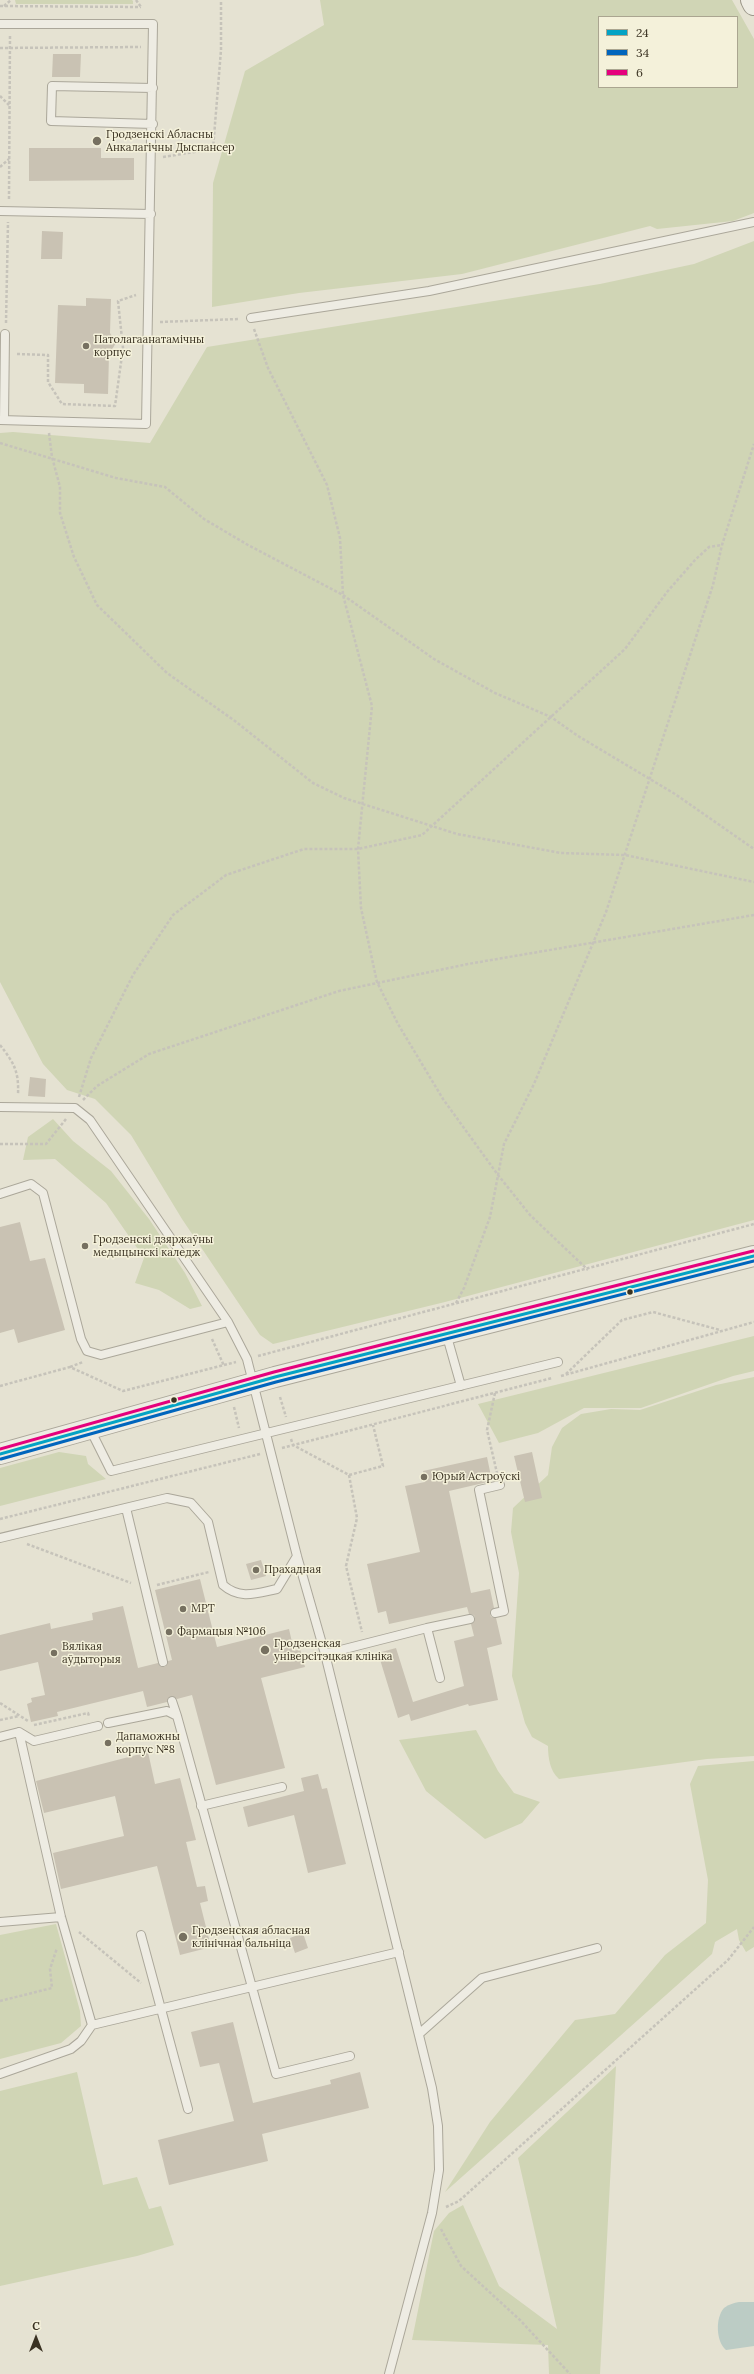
<!DOCTYPE html>
<html>
<head>
<meta charset="utf-8">
<style>
  body { margin:0 }
  #map { position:relative; width:754px; height:2374px; overflow:hidden; background:#e5e2d2; font-family:Lora,serif }
  canvas { display:block }
  .legend { position:absolute; left:598px; top:16px; width:140px; height:72px; box-sizing:border-box; background:#f4f1da; border:1px solid #aaa590; margin:0; padding:5px 7px; list-style:none; font-size:12px; color:#3a3222 }
  .legend li { display:flex; align-items:center; gap:8px; height:20px }
  .legend b { width:20px; border:1px solid #aaa590 }
  .north { position:absolute; left:16px; top:2318px; width:40px; height:40px; -webkit-text-stroke:3px #f4f1da; paint-order:stroke; rotate:0deg; font-size:11px; font-weight:700; line-height:16px; text-align:center; color:#3a3222 }
  .north::after { content:''; display:block; margin:auto; width:14px; height:18px; background:#3a3222; clip-path:polygon(50% 0,100% 100%,50% 72%,0 100%) }
</style>
</head>
<body>
<div id="map">
<canvas width="754" height="2374"></canvas>
<ul class="legend">
<li><b style="height:5px;background:#03a3c5"></b>24</li>
<li><b style="height:5px;background:#0065bd"></b>34</li>
<li><b style="height:5px;background:#e5007d"></b>6</li>
</ul>
<div class="north">С</div>
</div>
<script>
const ctx = document.querySelector('canvas').getContext('2d');
ctx.lineJoin = 'round';
function fillPath(path, color) {
  ctx.fillStyle = color;
  ctx.fill(path, 'evenodd');
}
function strokePath(path, color, width, dash) {
  ctx.strokeStyle = color;
  ctx.lineWidth = width;
  ctx.lineCap = dash ? 'butt' : 'round';
  ctx.setLineDash(dash || []);
  ctx.stroke(path);
}
function label(font, color, halo, rows, align = 'center') {
  ctx.font = font + ' Lora,serif';
  ctx.lineWidth = 3;
  ctx.setLineDash([]);
  ctx.textBaseline = 'middle';
  ctx.strokeStyle = halo;
  ctx.fillStyle = color;
  for (const [text, x, y, turn = 0] of rows) {
    ctx.save();
    ctx.translate(x, y);
    ctx.rotate((+turn || 0) * Math.PI / 180);
    ctx.textAlign = isNaN(turn) ? turn : align;
    if (halo) ctx.strokeText(text, 0, 0);
    ctx.fillText(text, 0, 0);
    ctx.restore();
  }
}
const green = new Path2D(`
  M 15,0 L 132,0 L 133,1 L 133,4 L 16,4 Z
  M 320,0 L 732,0 L 754,39 L 754,213 L 733,221 L 657,229 L 650,226 L 462,274 L 299,293 L 212,307 L 213,183 L 245,71 L 324,25 ZM 599,17 L 737,17 L 737,87 L 599,87 Z
  M 754,241 L 754,1220 L 445,1302 L 273,1344 L 260,1335 L 182,1219 L 131,1135 L 95,1099 L 67,1090 L 43,1064 L 0,982 L 0,433 L 13,432 L 150,443 L 207,347 L 600,284 L 694,264 Z
  M 53,1119 L 73,1141 L 111,1171 L 149,1219 L 185,1273 L 202,1306 L 190,1309 L 159,1290 L 135,1283 L 144,1258 L 106,1203 L 55,1159 L 23,1160 L 28,1137 Z
  M 754,1336 L 754,1371 L 733,1376 L 641,1408 L 584,1408 L 538,1433 L 499,1443 L 478,1404 Z
  M 754,1377 L 754,1756 L 707,1759 L 559,1779 C 550,1771 548,1758 548,1746 L 532,1737 L 525,1723 L 512,1676 L 519,1573 L 511,1532 L 513,1508 L 548,1475 L 552,1447 L 562,1428 L 581,1414 L 611,1409 L 640,1410 L 716,1385 Z
  M 59,1452 L 86,1456 L 88,1464 L 106,1479 L 0,1506 L 0,1468 Z
  M 476,1730 L 498,1771 L 514,1793 L 540,1802 L 522,1823 L 485,1839 L 426,1791 L 399,1740 Z
  M 754,1761 L 754,1947 L 746,1952 L 739,1940 L 737,1929 L 715,1942 L 712,1954 L 445,2192 L 490,2122 L 575,2020 L 615,2014 L 665,1955 L 706,1923 L 708,1880 L 690,1784 L 698,1766 Z
  M 56,1924 L 80,2011 L 81,2026 L 61,2043 L 0,2059 L 0,1935 Z
  M 616,2066 L 600,2374 L 549,2374 L 548,2345 L 412,2340 L 434,2231 L 449,2213 L 463,2205 L 499,2286 L 557,2329 L 518,2158 Z
  M 77,2072 L 103,2185 L 137,2177 L 149,2209 L 161,2206 L 174,2245 L 137,2256 L 0,2286 L 0,2091 Z`);
const water = new Path2D(`
  M 739,2302 L 754,2302 L 754,2346 L 726,2350 C 716,2342 715,2318 724,2308 C 729,2304 734,2303 739,2302 Z`);
const building = new Path2D(`
  M 53,54 L 81,54 L 80,77 L 52,77 Z
  M 29,148 L 101,148 L 101,158 L 134,158 L 134,180 L 29,181 Z
  M 42,231 L 63,232 L 62,259 L 41,259 Z
  M 86,298 L 111,299 L 110,333 L 116,343 L 109,354 L 108,394 L 84,393 L 84,384 L 55,383 L 58,305 L 86,306 Z
  M 30,1077 L 46,1079 L 45,1097 L 28,1096 Z
  M 20,1222 L 30,1261 L 45,1258 L 65,1330 L 18,1343 L 14,1329 L 0,1333 L 0,1227 Z
  M 532,1452 L 542,1498 L 525,1502 L 514,1456 Z
  M 487,1457 L 492,1481 L 449,1491 L 471,1593 L 490,1589 L 494,1608 L 490,1614 L 491,1617 L 496,1618 L 502,1644 L 487,1648 L 498,1700 L 469,1706 L 468,1704 L 411,1721 L 409,1714 L 398,1718 L 378,1653 L 396,1648 L 413,1702 L 464,1686 L 454,1641 L 474,1636 L 471,1624 L 475,1618 L 474,1615 L 469,1614 L 467,1607 L 389,1624 L 386,1611 L 378,1613 L 367,1564 L 420,1552 L 405,1486 L 425,1482 L 423,1471 Z
  M 261,1560 L 266,1576 L 251,1580 L 246,1564 Z
  M 200,1579 L 217,1647 L 289,1629 L 294,1651 L 300,1649 L 305,1667 L 261,1678 L 285,1768 L 216,1785 L 192,1695 L 177,1699 L 171,1696 L 167,1702 L 147,1707 L 143,1691 L 57,1712 L 58,1716 L 31,1722 L 27,1704 L 32,1702 L 31,1698 L 45,1695 L 38,1662 L 0,1671 L 0,1635 L 50,1623 L 51,1629 L 93,1620 L 92,1613 L 123,1606 L 138,1668 L 158,1663 L 165,1667 L 168,1661 L 172,1660 L 155,1590 Z
  M 148,1752 L 155,1784 L 180,1778 L 196,1840 L 186,1842 L 197,1887 L 205,1886 L 208,1901 L 200,1903 L 211,1947 L 180,1955 L 157,1866 L 61,1889 L 53,1853 L 124,1836 L 115,1796 L 44,1813 L 36,1781 Z
  M 318,1774 L 322,1789 L 327,1788 L 346,1864 L 308,1873 L 294,1815 L 248,1827 L 243,1807 L 304,1791 L 301,1778 Z
  M 303,1933 L 308,1948 L 295,1953 L 290,1938 Z
  M 233,2022 L 253,2103 L 331,2084 L 330,2080 L 360,2072 L 369,2108 L 262,2134 L 268,2161 L 169,2185 L 158,2140 L 234,2121 L 219,2063 L 200,2067 L 191,2032 Z`);
const path = new Path2D(`
  M 136,0 L 141,7
  M 0,6 L 141,7
  M 4,6 L 11,0
  M 0,48 L 141,47
  M 0,96 L 9,105
  M 163,157 L 213,149 L 221,50 L 221,0
  M 0,167 L 9,159
  M 9,199 L 10,36
  M 160,322 L 239,319
  M 6,323 L 8,222
  M 254,329 L 268,368 L 327,485 L 340,538 L 343,595 L 372,706 L 358,849 L 361,908 L 377,982 L 398,1024 L 443,1099 L 498,1175 L 530,1215 L 588,1270
  M 17,354 L 48,355 L 48,382 L 62,404 L 115,406 L 123,348 L 118,301 L 136,295
  M 49,433 L 52,457 L 60,487 L 60,513 L 74,557 L 97,605 L 167,673 L 235,721 L 313,783 L 344,798 L 457,834 L 561,853 L 625,855 L 754,882
  M 0,443 L 116,478 L 165,487 L 204,519 L 248,545 L 343,595 L 434,659 L 495,693 L 551,717 L 578,736 L 675,794 L 754,849
  M 0,1045 C 14,1063 19,1071 18,1095
  M 79,1097 L 91,1058 L 133,975 L 173,915 L 226,875 L 304,849 L 358,849 L 422,835 L 625,649 L 667,592 L 695,560 L 709,547 L 722,545
  M 83,1100 L 97,1086 L 149,1054 L 339,991 L 468,964 L 754,915
  M 0,1144 L 46,1144 L 66,1119
  M 456,1303 L 464,1288 L 490,1217 L 504,1144 L 534,1084 L 606,912 L 713,585 L 722,545 L 754,444
  M 212,1339 L 224,1366
  M 258,1356 L 754,1224
  M 70,1367 L 83,1362
  M 566,1374 L 622,1320 L 653,1312 L 720,1330
  M 561,1376 L 754,1322
  M 0,1386 L 70,1367 L 123,1391 L 236,1362
  M 495,1393 L 487,1430 L 497,1473
  M 280,1397 L 286,1417
  M 234,1407 L 239,1428
  M 291,1439 L 293,1445 L 349,1475 L 383,1466 L 373,1425
  M 282,1448 L 552,1378
  M 349,1475 L 357,1518 L 346,1566 L 362,1632
  M 0,1519 L 260,1454
  M 27,1544 L 131,1583
  M 157,1585 L 209,1572
  M 0,1703 L 28,1721
  M 0,1720 L 19,1716
  M 34,1725 L 88,1713 L 89,1716
  M 79,1932 L 141,1983
  M 0,2001 L 52,1988 L 50,1969 L 57,1948
  M 446,2207 L 459,2201 L 728,1960 L 754,1927
  M 441,2229 L 461,2266 L 520,2320 L 570,2374`);
const service = new Path2D(`
  M 0,24 L 153,24 L 146,424 L 0,420
  M 153,124 L 51,121 L 52,86 L 153,88
  M 0,211 L 151,214
  M 251,318 L 429,291 L 754,222
  M 4,420 L 5,334
  M 0,1107 L 75,1108 L 90,1120 L 228,1322 L 247,1359 L 297,1556 L 325,1654 L 432,2088 L 438,2126 L 439,2170 L 432,2213 L 389,2374
  M 0,1194 L 31,1184 L 43,1193 L 81,1339 L 87,1351 L 101,1355 L 228,1322
  M 446,1333 L 461,1386
  M 90,1429 L 111,1471 L 558,1362
  M 126,1508 L 163,1662
  M 0,1538 L 167,1498 L 191,1503 L 208,1522 L 223,1585 C 240,1600 257,1593 277,1589 L 297,1556
  M 495,1613 L 504,1611 L 479,1490 L 500,1485
  M 427,1628 L 470,1619
  M 325,1654 L 427,1628 L 440,1678
  M 172,1701 L 177,1716
  M 108,1723 L 167,1711 L 177,1716 L 276,2074 L 350,2056
  M 19,1732 L 61,1917 L 92,2025
  M 0,1737 L 19,1732 L 34,1741 L 98,1726
  M 201,1806 L 282,1787
  M 0,1922 L 61,1917
  M 141,1935 L 188,2109
  M 419,2034 L 482,1978 L 597,1948
  M 0,2074 L 71,2049 L 81,2041 L 92,2025 L 399,1952`);
const tertiary = new Path2D(`
  M 0,1454 L 275,1377 L 754,1256`);
const secondary = new Path2D(`
  M 752,0 L 754,4`);
const bus1 = new Path2D(`
  M 0,1454 L 275,1377 L 754,1256`);
const bus2 = new Path2D(`
  M 1,1459 L 276,1382 L 754,1261`);
const bus3 = new Path2D(`
  M 0,1449 L 274,1372 L 753,1251`);
const markers = [
  [97,141,5,"#767060"],
  [86,346,4,"#767060"],
  [85,1246,4,"#767060"],
  [630,1292,3.5,"#3a3222"],
  [174,1400,3.5,"#3a3222"],
  [424,1477,4,"#767060"],
  [256,1570,4,"#767060"],
  [183,1609,4,"#767060"],
  [169,1632,4,"#767060"],
  [265,1650,5,"#767060"],
  [54,1653,4,"#767060"],
  [108,1743,4,"#767060"],
  [183,1937,5,"#767060"]
];
const poiNames = [
  ["Гродзенскі Абласны",106,135],
  ["Анкалагічны Дыспансер",106,148],
  ["Патолагаанатамічны",94,340],
  ["корпус",94,353],
  ["Гродзенскі дзяржаўны",93,1240],
  ["медыцынскі каледж",93,1253],
  ["Юрый Астроўскі",432,1477],
  ["Прахадная",264,1570],
  ["МРТ",191,1609],
  ["Фармацыя №106",177,1632],
  ["Гродзенская",274,1644],
  ["універсітэцкая клініка",274,1657],
  ["Вялікая",62,1647],
  ["аўдыторыя",62,1660],
  ["Дапаможны",116,1737],
  ["корпус №8",116,1750],
  ["Гродзенская абласная",192,1931],
  ["клінічная бальніца",192,1944]
];
fillPath(green, '#d0d5b5');
fillPath(water, '#bcccc5');
fillPath(building, '#c9c2b3');
strokePath(service, '#aba79a', 10);
strokePath(tertiary, '#aba79a', 22);
strokePath(secondary, '#9b978a', 24);
strokePath(path, '#c6c3ba', 2.5, [3, 2]);
strokePath(service, '#eeece3', 8);
strokePath(tertiary, '#eeece3', 20);
strokePath(secondary, '#eeece3', 22);
strokePath(bus1, '#03a3c5', 3);
strokePath(bus2, '#0065bd', 3);
strokePath(bus3, '#e5007d', 3);
for (const [x, y, r, color] of markers) {
  const dot = new Path2D();
  dot.arc(x, y, r, 0, 2 * Math.PI);
  ctx.fillStyle = color;
  ctx.fill(dot);
  strokePath(dot, '#f4f1da', 1.5);
}
label('11px', '#3a3222', '#f4f1da', poiNames, 'left');
</script>
</body>
</html>
